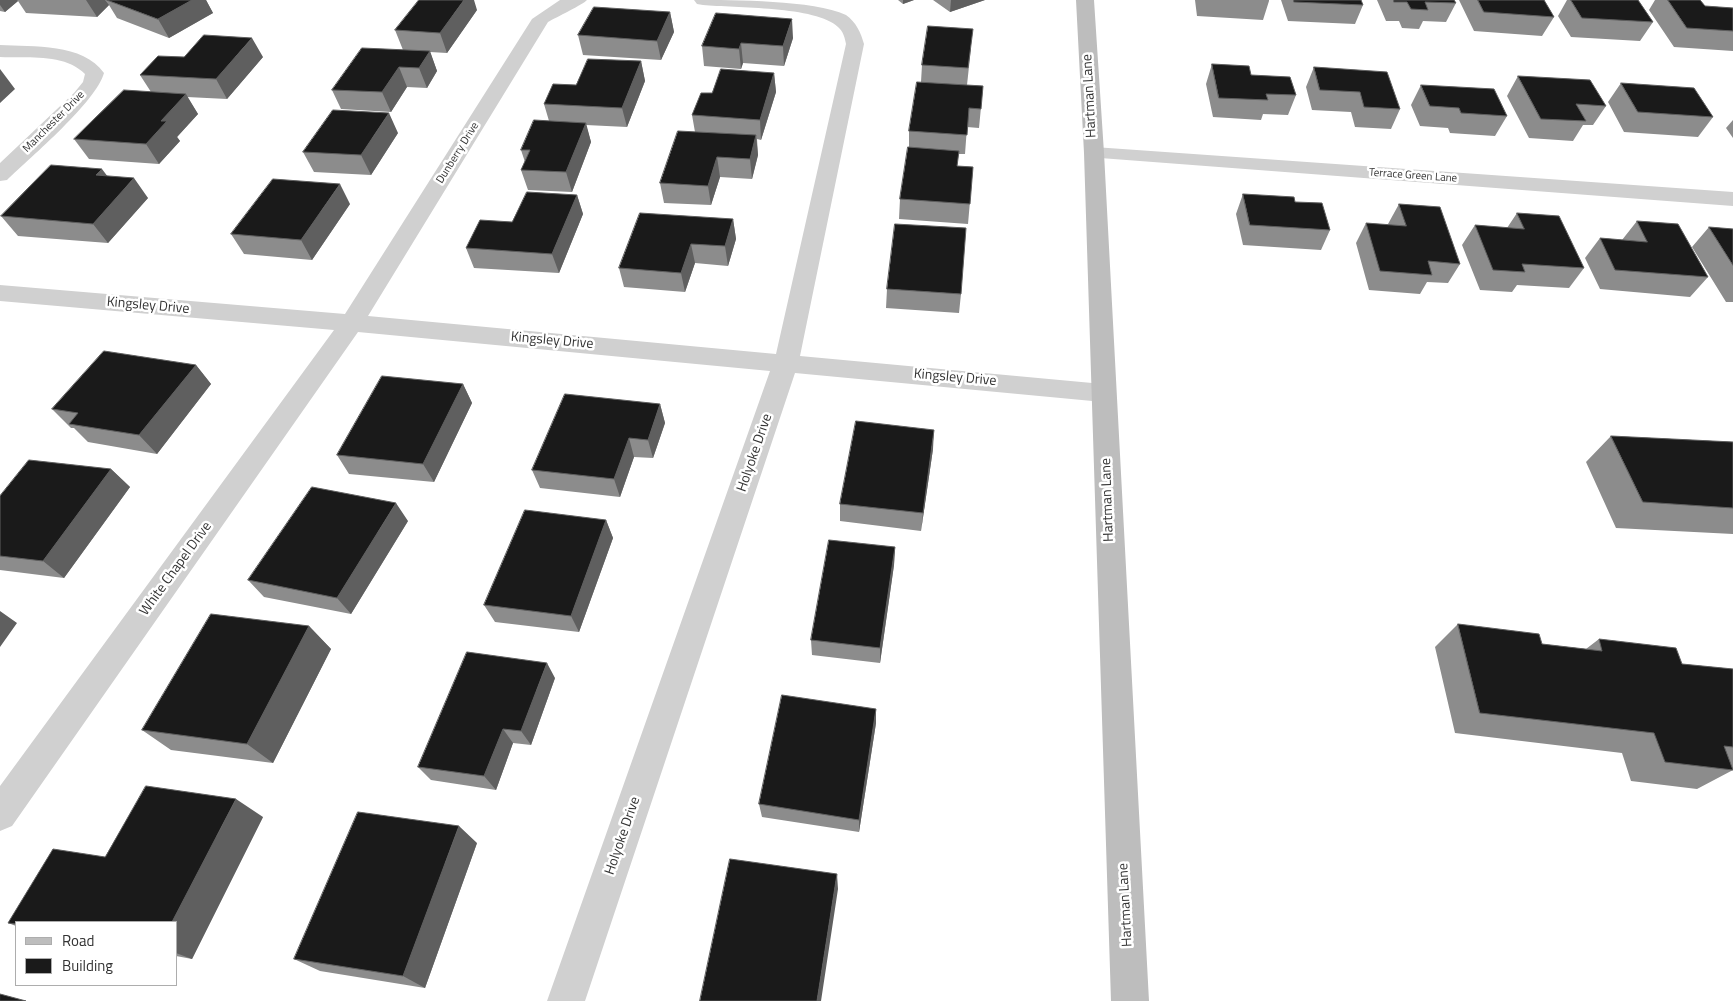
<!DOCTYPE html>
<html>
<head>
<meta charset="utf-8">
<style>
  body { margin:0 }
  #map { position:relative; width:1733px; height:1001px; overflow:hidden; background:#fff; font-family:"Titillium Web",sans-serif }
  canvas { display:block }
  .legend { position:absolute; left:15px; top:921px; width:162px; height:65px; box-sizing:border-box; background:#fff; border:1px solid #adadad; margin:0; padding:6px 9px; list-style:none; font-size:15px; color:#333 }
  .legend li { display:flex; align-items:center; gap:10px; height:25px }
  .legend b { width:25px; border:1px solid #adadad }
</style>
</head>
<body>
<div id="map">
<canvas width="1733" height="1001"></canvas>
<ul class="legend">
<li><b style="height:6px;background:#bdbdbd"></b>Road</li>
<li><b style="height:14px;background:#1a1a1a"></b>Building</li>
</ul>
</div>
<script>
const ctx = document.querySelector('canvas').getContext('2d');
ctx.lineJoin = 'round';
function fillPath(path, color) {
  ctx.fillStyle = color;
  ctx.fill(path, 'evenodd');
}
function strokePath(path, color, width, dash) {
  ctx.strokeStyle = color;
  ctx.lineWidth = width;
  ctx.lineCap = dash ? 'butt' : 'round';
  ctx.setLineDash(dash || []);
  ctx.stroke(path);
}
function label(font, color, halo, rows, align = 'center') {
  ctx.font = font + ' "Titillium Web",sans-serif';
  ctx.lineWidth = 5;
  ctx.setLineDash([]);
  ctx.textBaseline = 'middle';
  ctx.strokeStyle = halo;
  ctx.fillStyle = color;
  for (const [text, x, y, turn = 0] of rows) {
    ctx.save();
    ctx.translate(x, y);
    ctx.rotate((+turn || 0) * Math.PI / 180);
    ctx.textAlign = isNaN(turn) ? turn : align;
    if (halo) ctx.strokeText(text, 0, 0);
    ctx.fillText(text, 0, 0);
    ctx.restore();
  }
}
const street = new Path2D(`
  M 560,0 L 587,0 C 584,4 555,18 548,22 L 368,316 L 776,354 L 846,44 C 845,38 843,31 838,27 C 817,6 734,8 703,5 L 697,4 L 694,0 C 735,0 813,0 846,15 C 856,22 861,33 864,44 L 800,356 L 1103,384 L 1112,386 L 1116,393 L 1112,400 L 1103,402 L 795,373 L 585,1001 L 547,1001 L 770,371 L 358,332 L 12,826 L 0,831 L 0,786 L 334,330 L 0,301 L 0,285 L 345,314 L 532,19 Z
  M 0,45 C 33,47 83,43 104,73 C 96,102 32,156 7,180 L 0,181 L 0,163 L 74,93 L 83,82 L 85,74 C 65,53 26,58 0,57 Z
  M 1094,147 L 1733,192 L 1733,206 L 1087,157 L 1084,153 L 1087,149 Z`);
const secondary = new Path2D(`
  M 1076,0 L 1094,0 L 1104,153 L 1149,1001 L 1111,1001 L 1084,153 Z`);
const wall = new Path2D(`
  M 0,0 L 206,0 L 213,13 L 169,38 L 117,18 L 109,5 L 97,17 L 26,13 L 18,1 L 5,12 L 0,11 Z
  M 898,0 L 914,0 L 903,4 Z
  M 933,0 L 985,0 L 950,12 Z
  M 1195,0 L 1269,0 L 1269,1 L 1263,20 L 1197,16 Z
  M 1281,0 L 1361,0 L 1363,5 L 1355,24 L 1288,21 Z
  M 1377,0 L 1454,0 L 1456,3 L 1446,22 L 1423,21 L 1419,29 L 1402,28 L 1399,21 L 1386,21 Z
  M 1459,0 L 1544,0 L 1554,17 L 1542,36 L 1474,31 Z
  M 1567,0 L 1638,0 L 1653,22 L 1640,41 L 1571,37 L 1558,16 Z
  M 1655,0 L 1700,0 L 1705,6 L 1733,8 L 1733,51 L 1674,47 L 1649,10 Z
  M 477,10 L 447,53 L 430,52 L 437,71 L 427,88 L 407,87 L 391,112 L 341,109 L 332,90 L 403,50 L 395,30 Z
  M 670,12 L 674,32 L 661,60 L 583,55 L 578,35 Z
  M 793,38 L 784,66 L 743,63 L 741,69 L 704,66 L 702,46 Z
  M 971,48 L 967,85 L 983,86 L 979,128 L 967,127 L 965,154 L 958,154 L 957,166 L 973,167 L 968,224 L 899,219 L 900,199 L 909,147 L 909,131 L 921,82 L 922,65 Z
  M 184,57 L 263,57 L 227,99 L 187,97 L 198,114 L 177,137 L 180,141 L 159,164 L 89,159 L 74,139 L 151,92 L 140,75 Z
  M 641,61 L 645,81 L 627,127 L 586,125 L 591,142 L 572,192 L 528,190 L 521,170 L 525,162 L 521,150 L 549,121 L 544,104 L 576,85 Z
  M 1212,64 L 1296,95 L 1288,115 L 1263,114 L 1261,120 L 1213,117 L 1206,84 Z
  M 1314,67 L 1400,109 L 1391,129 L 1355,127 L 1351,112 L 1312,110 L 1306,87 Z
  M 774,73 L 776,92 L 761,140 L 757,139 L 758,155 L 752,179 L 720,177 L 711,205 L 664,203 L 660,183 L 695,132 L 692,115 L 712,93 Z
  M 1518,76 L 1606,106 L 1593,125 L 1583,125 L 1573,141 L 1529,138 L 1507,96 Z
  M 1621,83 L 1713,117 L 1698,137 L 1624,132 L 1608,102 Z
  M 1421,85 L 1507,116 L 1495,136 L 1450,133 L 1448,128 L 1420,126 L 1411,105 Z
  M 1733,120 L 1733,138 L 1726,128 Z
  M 398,133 L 371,175 L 314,172 L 303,152 Z
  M 107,176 L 148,198 L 108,243 L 18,236 L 1,216 Z
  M 1243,194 L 1295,202 L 1330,230 L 1321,250 L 1243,245 L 1236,214 Z
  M 577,195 L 583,214 L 559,273 L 474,268 L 466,248 L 512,222 Z
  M 350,204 L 312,260 L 244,254 L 231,234 Z
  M 1399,204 L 1460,264 L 1448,283 L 1427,282 L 1420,294 L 1369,290 L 1356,243 L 1366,223 L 1389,225 L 1388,224 Z
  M 1517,213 L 1584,268 L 1569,288 L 1517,285 L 1512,292 L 1480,290 L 1462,245 L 1475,225 L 1507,228 Z
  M 733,219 L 736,239 L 728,266 L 695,263 L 685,292 L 624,287 L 619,268 Z
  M 1637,221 L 1708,277 L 1690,297 L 1600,289 L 1585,258 L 1600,238 L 1622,240 Z
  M 1709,227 L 1733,229 L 1733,302 L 1726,302 L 1692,247 Z
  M 887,289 L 961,294 L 959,313 L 886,308 Z
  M 196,365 L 211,384 L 157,454 L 88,442 L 74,428 L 71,428 L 52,409 Z
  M 463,384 L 472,403 L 434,482 L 349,474 L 337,455 Z
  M 660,404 L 665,423 L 653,458 L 634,457 L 620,497 L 540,488 L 532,470 Z
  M 1611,436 L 1733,442 L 1733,534 L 1616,528 L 1586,462 Z
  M 933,449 L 921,531 L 840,521 L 840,504 Z
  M 111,469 L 130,487 L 64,578 L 0,570 L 0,496 Z
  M 606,520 L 613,538 L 579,632 L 495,622 L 484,605 Z
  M 408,521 L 351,614 L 264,597 L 248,580 Z
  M 895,547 L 894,565 L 880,663 L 812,655 L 811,640 Z
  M 1458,624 L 1542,644 L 1586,649 L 1599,639 L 1682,664 L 1733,669 L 1733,770 L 1697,789 L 1631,781 L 1622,753 L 1455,733 L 1435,647 Z
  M 309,626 L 331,649 L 273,763 L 171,750 L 142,730 Z
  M 555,678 L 531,745 L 513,743 L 496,790 L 431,780 L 418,767 Z
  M 876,709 L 876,723 L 859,832 L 762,817 L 759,804 Z
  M 263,817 L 192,959 L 176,956 L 176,922 L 16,922 L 16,926 L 8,923 Z
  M 477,843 L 425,988 L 320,971 L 294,959 Z`);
const shadedWall = new Path2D(`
  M 0,0 L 17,0 L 18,1 L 5,12 L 0,5 Z
  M 86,0 L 105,0 L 109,5 L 97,17 Z
  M 192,0 L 206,0 L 213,13 L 169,38 L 158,19 Z
  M 464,0 L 474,0 L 477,10 L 447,53 L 440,33 Z
  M 903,0 L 914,0 L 903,4 Z
  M 951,0 L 985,0 L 950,12 Z
  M 670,12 L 674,32 L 661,60 L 657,41 Z
  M 792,19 L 793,38 L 784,66 L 783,46 Z
  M 252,38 L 263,57 L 227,99 L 216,79 Z
  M 741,43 L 743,63 L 741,69 L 739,49 Z
  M 430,51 L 437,71 L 427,88 L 419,68 Z
  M 641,61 L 645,81 L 627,127 L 622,108 Z
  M 399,67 L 407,87 L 391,112 L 382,92 Z
  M 0,69 L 15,89 L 0,103 Z
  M 774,73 L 776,92 L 761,140 L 760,120 Z
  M 186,94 L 198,114 L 177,137 L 180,141 L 159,164 L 146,144 L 161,121 Z
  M 389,113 L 398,133 L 371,175 L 361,155 Z
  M 586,123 L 591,142 L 572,192 L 566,172 Z
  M 756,135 L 758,155 L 752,179 L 750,159 Z
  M 717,157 L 720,177 L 711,205 L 708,186 Z
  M 102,169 L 117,189 L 96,175 Z
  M 134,178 L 148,198 L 108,243 L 93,224 Z
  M 340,184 L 350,204 L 312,260 L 301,240 Z
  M 577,195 L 583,214 L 559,273 L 552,254 Z
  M 733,219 L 736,239 L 728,266 L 725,246 Z
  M 691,244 L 695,263 L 685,292 L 681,273 Z
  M 196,365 L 211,384 L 157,454 L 139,435 Z
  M 463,384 L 472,403 L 434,482 L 423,464 Z
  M 660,404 L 665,423 L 653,458 L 648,440 Z
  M 934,430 L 933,449 L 921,531 L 923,513 Z
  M 629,438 L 634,457 L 620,497 L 614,479 Z
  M 111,469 L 130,487 L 64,578 L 43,561 Z
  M 396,503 L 408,521 L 351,614 L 337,598 Z
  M 606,520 L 613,538 L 579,632 L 571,616 Z
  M 895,547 L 894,565 L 880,663 L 880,648 Z
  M 0,611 L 17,623 L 0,647 Z
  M 309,626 L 331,649 L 273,763 L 247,744 Z
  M 547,663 L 555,678 L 531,745 L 521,731 Z
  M 876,709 L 876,723 L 859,832 L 859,820 Z
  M 503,729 L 513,743 L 496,790 L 484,776 Z
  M 236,799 L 263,817 L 192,959 L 176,953 L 176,922 L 172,922 Z
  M 459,826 L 477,843 L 425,988 L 403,976 Z
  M 837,874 L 838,889 L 821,1001 L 817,1001 Z`);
const building = new Path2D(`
  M 107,0 L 192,0 L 158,19 Z
  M 419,0 L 464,0 L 440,33 L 395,30 Z
  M 1294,0 L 1361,0 L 1363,5 L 1294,2 Z
  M 1394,0 L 1454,0 L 1456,3 L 1425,2 L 1428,10 L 1411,9 L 1407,2 L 1394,2 Z
  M 1478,0 L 1544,0 L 1554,17 L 1484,12 Z
  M 1571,0 L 1638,0 L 1653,22 L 1582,18 Z
  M 1668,0 L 1700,0 L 1705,6 L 1733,8 L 1733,31 L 1687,28 Z
  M 594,7 L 670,12 L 657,41 L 578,35 Z
  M 716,13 L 792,19 L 783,46 L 741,43 L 739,49 L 702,46 Z
  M 928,26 L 973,29 L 968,68 L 922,65 Z
  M 204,35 L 252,38 L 216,79 L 140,75 L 158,56 L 184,57 Z
  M 362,48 L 430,51 L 419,68 L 399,67 L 382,92 L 332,90 Z
  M 588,59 L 641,61 L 622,108 L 544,104 L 553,84 L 576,85 Z
  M 1212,64 L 1249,66 L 1251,75 L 1290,77 L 1296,95 L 1266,94 L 1268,100 L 1219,98 Z
  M 1314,67 L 1387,72 L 1400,109 L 1364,107 L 1360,92 L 1320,90 Z
  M 721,69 L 774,73 L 760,120 L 692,115 L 701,93 L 712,93 Z
  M 1518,76 L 1590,80 L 1606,106 L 1576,104 L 1586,121 L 1541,119 Z
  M 917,82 L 983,86 L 981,109 L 969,108 L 967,135 L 909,131 Z
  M 1621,83 L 1694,88 L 1713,117 L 1638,112 Z
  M 1421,85 L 1494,89 L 1507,116 L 1461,113 L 1459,108 L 1430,106 Z
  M 124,90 L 186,94 L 161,121 L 167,121 L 146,144 L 74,139 Z
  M 333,110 L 389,113 L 361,155 L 303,152 Z
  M 534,120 L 586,123 L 566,172 L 521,170 L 530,150 L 521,150 Z
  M 678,131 L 756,135 L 750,159 L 717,157 L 708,186 L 660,183 Z
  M 908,147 L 959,151 L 957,166 L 973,167 L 970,204 L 900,199 Z
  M 51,165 L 102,169 L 96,175 L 134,178 L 93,224 L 1,216 Z
  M 273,179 L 340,184 L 301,240 L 231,234 Z
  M 527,192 L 577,195 L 552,254 L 466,248 L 480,220 L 512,222 Z
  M 1243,194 L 1294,197 L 1295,202 L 1322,203 L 1330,230 L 1250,225 Z
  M 1399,204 L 1440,207 L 1460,264 L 1428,261 L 1432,275 L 1380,271 L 1366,223 L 1406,226 Z
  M 640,213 L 733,219 L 725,246 L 691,244 L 681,273 L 619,268 Z
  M 1517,213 L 1559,216 L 1584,268 L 1522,264 L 1525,272 L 1493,270 L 1475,225 L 1524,229 Z
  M 1637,221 L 1678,224 L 1708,277 L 1615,270 L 1600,238 L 1647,242 Z
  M 895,224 L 966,228 L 961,294 L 887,289 Z
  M 1709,227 L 1733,229 L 1733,265 Z
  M 104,351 L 196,365 L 139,435 L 69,424 L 78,413 L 52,409 Z
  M 382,376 L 463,384 L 423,464 L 337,455 Z
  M 565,394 L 660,404 L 648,440 L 629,438 L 614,479 L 532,470 Z
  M 856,421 L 934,430 L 923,513 L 840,504 Z
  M 1611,436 L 1733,442 L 1733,508 L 1643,502 Z
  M 29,460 L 111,469 L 43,561 L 0,556 L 0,496 Z
  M 312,487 L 396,503 L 337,598 L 248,580 Z
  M 525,510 L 606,520 L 571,616 L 484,605 Z
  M 829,540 L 895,547 L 880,648 L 811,640 Z
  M 211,614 L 309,626 L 247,744 L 142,730 Z
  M 1458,624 L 1539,634 L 1542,644 L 1602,651 L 1599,639 L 1676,648 L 1682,664 L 1733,669 L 1733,747 L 1724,746 L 1733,770 L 1665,762 L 1654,733 L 1480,713 Z
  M 467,652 L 547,663 L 521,731 L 503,729 L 484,776 L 418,767 Z
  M 782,695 L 876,709 L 859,820 L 759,804 Z
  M 146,786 L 236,799 L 172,922 L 16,922 L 16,924 L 8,923 L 53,849 L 105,857 Z
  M 358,812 L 459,826 L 403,976 L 294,959 Z
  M 730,859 L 837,874 L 817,1001 L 700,1001 Z
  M 0,994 L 26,1001 L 0,1001 Z`);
const farStreetnames = [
  ["Manchester Drive",54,122,-45],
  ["Dunberry Drive",458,153,-58],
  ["Terrace Green Lane",1413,176,4]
];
const streetNames = [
  ["Hartman Lane",1090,96,-93],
  ["Kingsley Drive",148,306,5],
  ["Kingsley Drive",552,341,5],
  ["Kingsley Drive",955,378,5],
  ["Holyoke Drive",755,453,-71],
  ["Hartman Lane",1108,500,-92],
  ["White Chapel Drive",176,569,-54],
  ["Holyoke Drive",623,836,-71],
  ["Hartman Lane",1126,905,-93]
];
fillPath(street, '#d0d0d0');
fillPath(secondary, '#bdbdbd');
fillPath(wall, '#8c8c8c');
fillPath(shadedWall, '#5f5f5f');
fillPath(building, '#1a1a1a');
strokePath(building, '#5f5f5f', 1);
label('11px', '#333', '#fff', farStreetnames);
label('14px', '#333', '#fff', streetNames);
</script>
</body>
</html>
